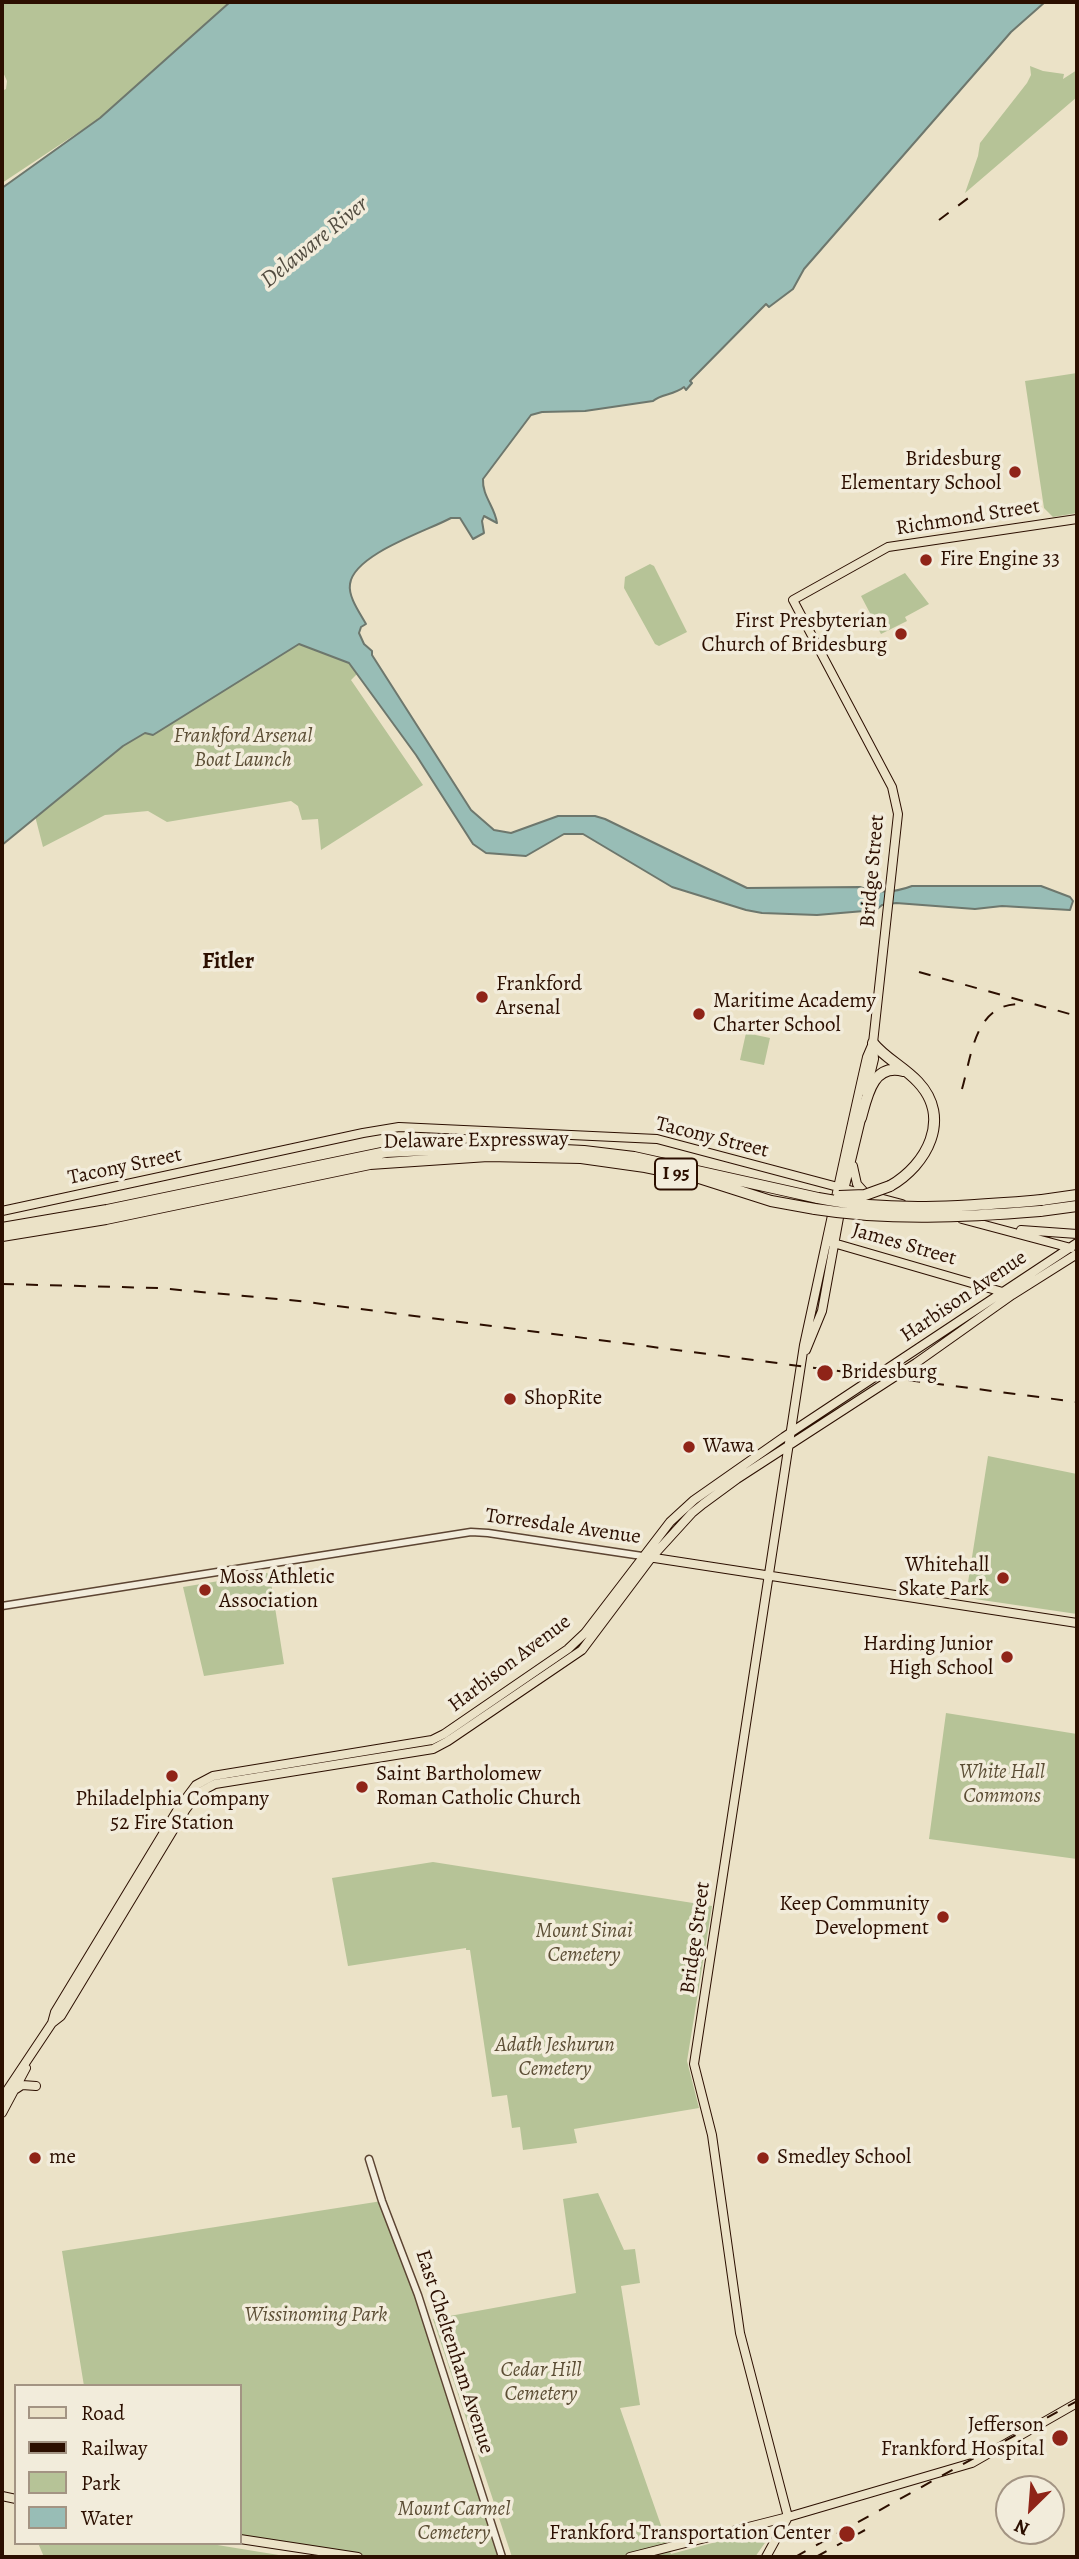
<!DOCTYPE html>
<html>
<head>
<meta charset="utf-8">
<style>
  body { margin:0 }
  #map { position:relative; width:1079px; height:2559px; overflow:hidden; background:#ebe2c7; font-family:Alegreya,serif }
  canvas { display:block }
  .frame { position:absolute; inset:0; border:4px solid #2c0f00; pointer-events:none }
  .legend { position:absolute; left:14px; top:2384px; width:228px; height:161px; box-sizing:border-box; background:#f2ecdb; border:2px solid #a39483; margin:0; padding:9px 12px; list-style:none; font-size:21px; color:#2c0f00 }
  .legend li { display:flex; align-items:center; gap:14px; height:35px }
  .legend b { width:35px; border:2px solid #a39483 }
  .north { position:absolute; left:995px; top:2475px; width:70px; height:70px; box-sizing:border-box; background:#f2ecdb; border:2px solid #a39483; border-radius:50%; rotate:205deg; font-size:19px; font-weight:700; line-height:28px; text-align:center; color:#2c0f00 }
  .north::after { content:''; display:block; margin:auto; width:24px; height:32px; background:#8f2418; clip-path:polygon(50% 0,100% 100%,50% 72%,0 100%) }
</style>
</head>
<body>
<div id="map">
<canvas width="1079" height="2559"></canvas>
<div class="frame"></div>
<ul class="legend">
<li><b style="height:9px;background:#ebe2c7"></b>Road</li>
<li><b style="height:9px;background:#2c0f00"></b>Railway</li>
<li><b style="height:19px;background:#b6c397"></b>Park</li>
<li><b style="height:19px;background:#98bdb6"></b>Water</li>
</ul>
<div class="north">N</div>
</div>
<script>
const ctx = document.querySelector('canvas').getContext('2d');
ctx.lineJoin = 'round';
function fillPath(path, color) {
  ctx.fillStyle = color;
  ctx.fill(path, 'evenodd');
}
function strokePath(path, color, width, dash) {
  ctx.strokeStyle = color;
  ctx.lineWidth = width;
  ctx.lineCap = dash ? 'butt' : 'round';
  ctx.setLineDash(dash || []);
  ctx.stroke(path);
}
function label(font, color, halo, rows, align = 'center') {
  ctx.font = font + ' Alegreya,serif';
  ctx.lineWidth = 7;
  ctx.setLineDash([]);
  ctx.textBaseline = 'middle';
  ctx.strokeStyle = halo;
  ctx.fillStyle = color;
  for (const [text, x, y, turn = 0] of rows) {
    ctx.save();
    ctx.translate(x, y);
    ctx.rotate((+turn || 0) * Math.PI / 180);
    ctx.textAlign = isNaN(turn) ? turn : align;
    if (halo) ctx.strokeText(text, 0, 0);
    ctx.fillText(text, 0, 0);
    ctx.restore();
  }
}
const green = new Path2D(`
  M 2,2 L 230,2 L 100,118 L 2,183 L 2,91 L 6,89 L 7,81 L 2,70 Z
  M 1030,66 L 1043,71 L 1064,74 L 1063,79 L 1077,70 L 1077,97 L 965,193 L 978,156 L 980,143 L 1027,83 L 1031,75 Z
  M 1077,373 L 1077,513 L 1053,517 L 1044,508 L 1025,381 Z
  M 650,564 L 654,566 L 687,632 L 659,646 L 655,644 L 624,588 L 625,577 Z
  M 905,573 L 929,604 L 905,617 L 907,621 L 881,634 L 861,596 Z
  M 299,644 L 349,663 L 357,674 L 351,680 L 423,785 L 321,850 L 318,819 L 302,820 L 298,806 L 291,801 L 167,822 L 148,811 L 105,815 L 43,847 L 35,816 L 123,746 L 146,733 L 153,735 Z
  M 746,1033 L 770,1038 L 764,1065 L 740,1060 Z
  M 988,1456 L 1077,1474 L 1077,1614 L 968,1598 L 966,1595 Z
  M 267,1573 L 270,1576 L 284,1664 L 204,1676 L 183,1587 Z
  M 946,1713 L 1077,1734 L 1077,1859 L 929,1839 Z
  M 433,1862 L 712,1906 L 687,2061 L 699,2108 L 574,2129 L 577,2143 L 523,2150 L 520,2127 L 512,2128 L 507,2095 L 492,2097 L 470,1950 L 466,1950 L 466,1948 L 348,1966 L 332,1878 Z
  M 598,2193 L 624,2250 L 635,2249 L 640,2283 L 621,2286 L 640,2405 L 620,2408 L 671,2554 L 761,2530 L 767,2540 L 755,2557 L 512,2557 L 433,2319 L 576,2293 L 563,2199 Z
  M 382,2201 L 430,2332 L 442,2383 L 501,2557 L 358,2557 L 240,2539 L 240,2386 L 84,2386 L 62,2251 Z
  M 38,2543 L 205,2543 L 291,2557 L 44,2557 Z`);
const water = new Path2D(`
  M 230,2 L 1045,2 L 1011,32 L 804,269 L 793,289 L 769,307 L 766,304 L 690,381 L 692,383 L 686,390 L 684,387 C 674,395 661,394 653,401 L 585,411 L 542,412 L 531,415 L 483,479 C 482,496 495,507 497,523 L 484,516 L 482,521 L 484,533 L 473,539 L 460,518 L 451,518 C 427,531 354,554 350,584 C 348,597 360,613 366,624 L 361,627 L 359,633 L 364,644 L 372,651 L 372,655 L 471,810 L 494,830 L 511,833 L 558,816 L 595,816 L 605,819 L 747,888 L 860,887 C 878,894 894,893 912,886 L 1041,886 L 1070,897 L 1073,901 L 1070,910 L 1002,906 L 975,909 L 896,903 L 882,905 L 876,910 L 817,915 L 762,913 L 746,910 L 672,887 L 583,834 L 564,834 L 526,856 L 486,853 L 473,844 L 416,755 L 349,663 L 299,644 L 153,735 L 145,733 L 123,746 L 2,845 L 2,188 L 100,118 Z`);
const minor = new Path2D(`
  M 2,1606 L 471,1532 L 488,1533 L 642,1556
  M 369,2159 L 382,2201 L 418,2295 L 502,2557`);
const major = new Path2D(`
  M 866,1092 L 874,1059 L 873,1043 L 898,814 L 892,787 L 793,600 L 888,547 L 1077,519
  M 853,1166 L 857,1184 L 866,1194
  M 2,1211 L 363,1133 L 399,1127 L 657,1139 L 902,1204
  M 962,1219 L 1071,1248
  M 1021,1230 L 1077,1234
  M 830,1242 L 1006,1293
  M 806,1350 L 822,1311 L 844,1190 L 862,1115
  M 648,1557 L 1077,1623
  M 52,2023 L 55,2012 L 178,1809 L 196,1785 L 213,1776 L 432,1740 L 444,1734 L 568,1649 L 585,1633 L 670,1522 L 694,1500 L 784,1437 L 1077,1243
  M 16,2089 L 22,2085 L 36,2086
  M 2,2098 L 52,2023 L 61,2016 L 186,1809 L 198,1793 L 215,1784 L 433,1749 L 448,1741 L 582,1650 L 651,1558 L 692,1513 L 703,1504 L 737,1479 L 916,1363 L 1012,1295 L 1077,1254
  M 2,2113 L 26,2068
  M 2,2496 L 16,2499
  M 788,2517 L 740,2333 L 712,2135 L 694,2064 L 804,1345 C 825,1249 845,1153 867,1057 L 873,1043
  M 240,2539 L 358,2557
  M 630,2557 L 788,2517 L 972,2463 L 1077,2403
  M 766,2557 L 788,2517`);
const highway = new Path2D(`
  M 873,1043 C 885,1058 904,1067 918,1082 C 952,1118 927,1165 890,1186
  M 861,1118 C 867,1096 873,1063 903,1071
  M 1042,1200 L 1077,1195
  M 1040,1211 L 1077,1206
  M 2,1228 L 107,1210 L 386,1152 L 449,1149 L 524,1148 L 584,1151 L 634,1157 L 818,1198
  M 2,1236 L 106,1219 L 370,1164 L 488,1156 L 581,1158 L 645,1167 L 699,1178 L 771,1201 L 815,1209`);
const rail = new Path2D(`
  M 939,220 L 975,193
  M 919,972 L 1077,1016
  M 962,1089 C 972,1054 975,1003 1021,1004
  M 2,1284 L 158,1288 L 299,1301 L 1077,1402
  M 795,2557 L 1077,2401
  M 816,2557 L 865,2530`);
const highwayBridge = new Path2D(`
  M 839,1196 L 865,1195 L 890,1186
  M 818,1198 C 892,1213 968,1206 1042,1200
  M 815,1209 C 890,1221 965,1217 1040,1211`);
const markers = [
  [1015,472,7,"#8f2418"],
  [926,560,7,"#8f2418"],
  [901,634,7,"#8f2418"],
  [482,997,7,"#8f2418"],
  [699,1014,7,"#8f2418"],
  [825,1373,9,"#8f2418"],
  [510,1399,7,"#8f2418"],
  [689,1447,7,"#8f2418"],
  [1003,1578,7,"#8f2418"],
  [205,1590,7,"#8f2418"],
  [1007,1657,7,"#8f2418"],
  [172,1776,7,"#8f2418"],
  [362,1787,7,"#8f2418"],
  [943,1917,7,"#8f2418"],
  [35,2158,7,"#8f2418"],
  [763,2158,7,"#8f2418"],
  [1060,2438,9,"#8f2418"],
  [847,2534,9,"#8f2418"]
];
const shields = [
  [676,1174,42]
];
const shieldNames = [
  ["I 95",676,1174]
];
const poiNames = [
  ["Bridesburg",1001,460,"right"],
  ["Elementary School",1001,484,"right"],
  ["Fire Engine 33",940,560],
  ["First Presbyterian",887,622,"right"],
  ["Church of Bridesburg",887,646,"right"],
  ["Frankford",496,985],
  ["Arsenal",496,1009],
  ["Maritime Academy",713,1002],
  ["Charter School",713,1026],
  ["Bridesburg",841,1373],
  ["ShopRite",524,1399],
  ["Wawa",703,1447],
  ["Whitehall",989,1566,"right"],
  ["Skate Park",989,1590,"right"],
  ["Moss Athletic",219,1578],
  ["Association",219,1602],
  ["Harding Junior",993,1645,"right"],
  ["High School",993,1669,"right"],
  ["Saint Bartholomew",376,1775],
  ["Roman Catholic Church",376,1799],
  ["Philadelphia Company",172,1800,"center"],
  ["52 Fire Station",172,1824,"center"],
  ["Keep Community",929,1905,"right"],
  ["Development",929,1929,"right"],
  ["me",49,2158],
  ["Smedley School",777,2158],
  ["Jefferson",1044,2426,"right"],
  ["Frankford Hospital",1044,2450,"right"],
  ["Frankford Transportation Center",831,2534,"right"]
];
const streetNames = [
  ["Richmond Street",968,518,-9],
  ["Bridge Street",873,871,-85],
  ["Tacony Street",712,1138,14],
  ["Delaware Expressway",476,1141,-1],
  ["Tacony Street",125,1167,-12],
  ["James Street",904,1245,16],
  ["Harbison Avenue",964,1297,-34],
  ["Torresdale Avenue",563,1527,8],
  ["Harbison Avenue",510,1664,-37],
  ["Bridge Street",696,1938,-82],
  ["East Cheltenham Avenue",454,2352,72]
];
const parkNames = [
  ["Frankford Arsenal",243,737],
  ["Boat Launch",243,761],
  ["White Hall",1002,1773],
  ["Commons",1002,1797],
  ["Mount Sinai",584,1932],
  ["Cemetery",584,1956],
  ["Adath Jeshurun",555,2046],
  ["Cemetery",555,2070],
  ["Wissinoming Park",316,2316],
  ["Cedar Hill",541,2371],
  ["Cemetery",541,2395],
  ["Mount Carmel",454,2510],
  ["Cemetery",454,2534]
];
const waterNames = [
  ["Delaware River",315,243,-39]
];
const neighbourhoodNames = [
  ["Fitler",228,962]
];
fillPath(green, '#b6c397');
fillPath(water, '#98bdb6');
strokePath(water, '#6d776d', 2);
strokePath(minor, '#5c4432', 9);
strokePath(major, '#2c0f00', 10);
strokePath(highway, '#2c0f00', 12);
strokePath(minor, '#f2ecdb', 6);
strokePath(major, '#ebe2c7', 8);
strokePath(highway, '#ebe2c7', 10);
strokePath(rail, '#2c0f00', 2, [12, 12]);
strokePath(highwayBridge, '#2c0f00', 12, []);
strokePath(highwayBridge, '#ebe2c7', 10);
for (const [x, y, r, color] of markers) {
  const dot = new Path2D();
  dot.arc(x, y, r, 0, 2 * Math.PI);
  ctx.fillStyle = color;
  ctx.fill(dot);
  strokePath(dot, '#f2ecdb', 2.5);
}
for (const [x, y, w] of shields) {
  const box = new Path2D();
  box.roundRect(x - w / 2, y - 15.5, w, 31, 5);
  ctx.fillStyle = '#f2ecdb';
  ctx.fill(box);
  strokePath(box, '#2c0f00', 2);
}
label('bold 19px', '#2c0f00', null, shieldNames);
label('21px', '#2c0f00', '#f2ecdb', poiNames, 'left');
label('21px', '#2c0f00', '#f2ecdb', streetNames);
label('italic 21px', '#5c4e35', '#f2ecdb', parkNames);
label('italic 23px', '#524c40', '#f2ecdb', waterNames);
label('bold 23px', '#2c0f00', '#f2ecdb', neighbourhoodNames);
</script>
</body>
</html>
